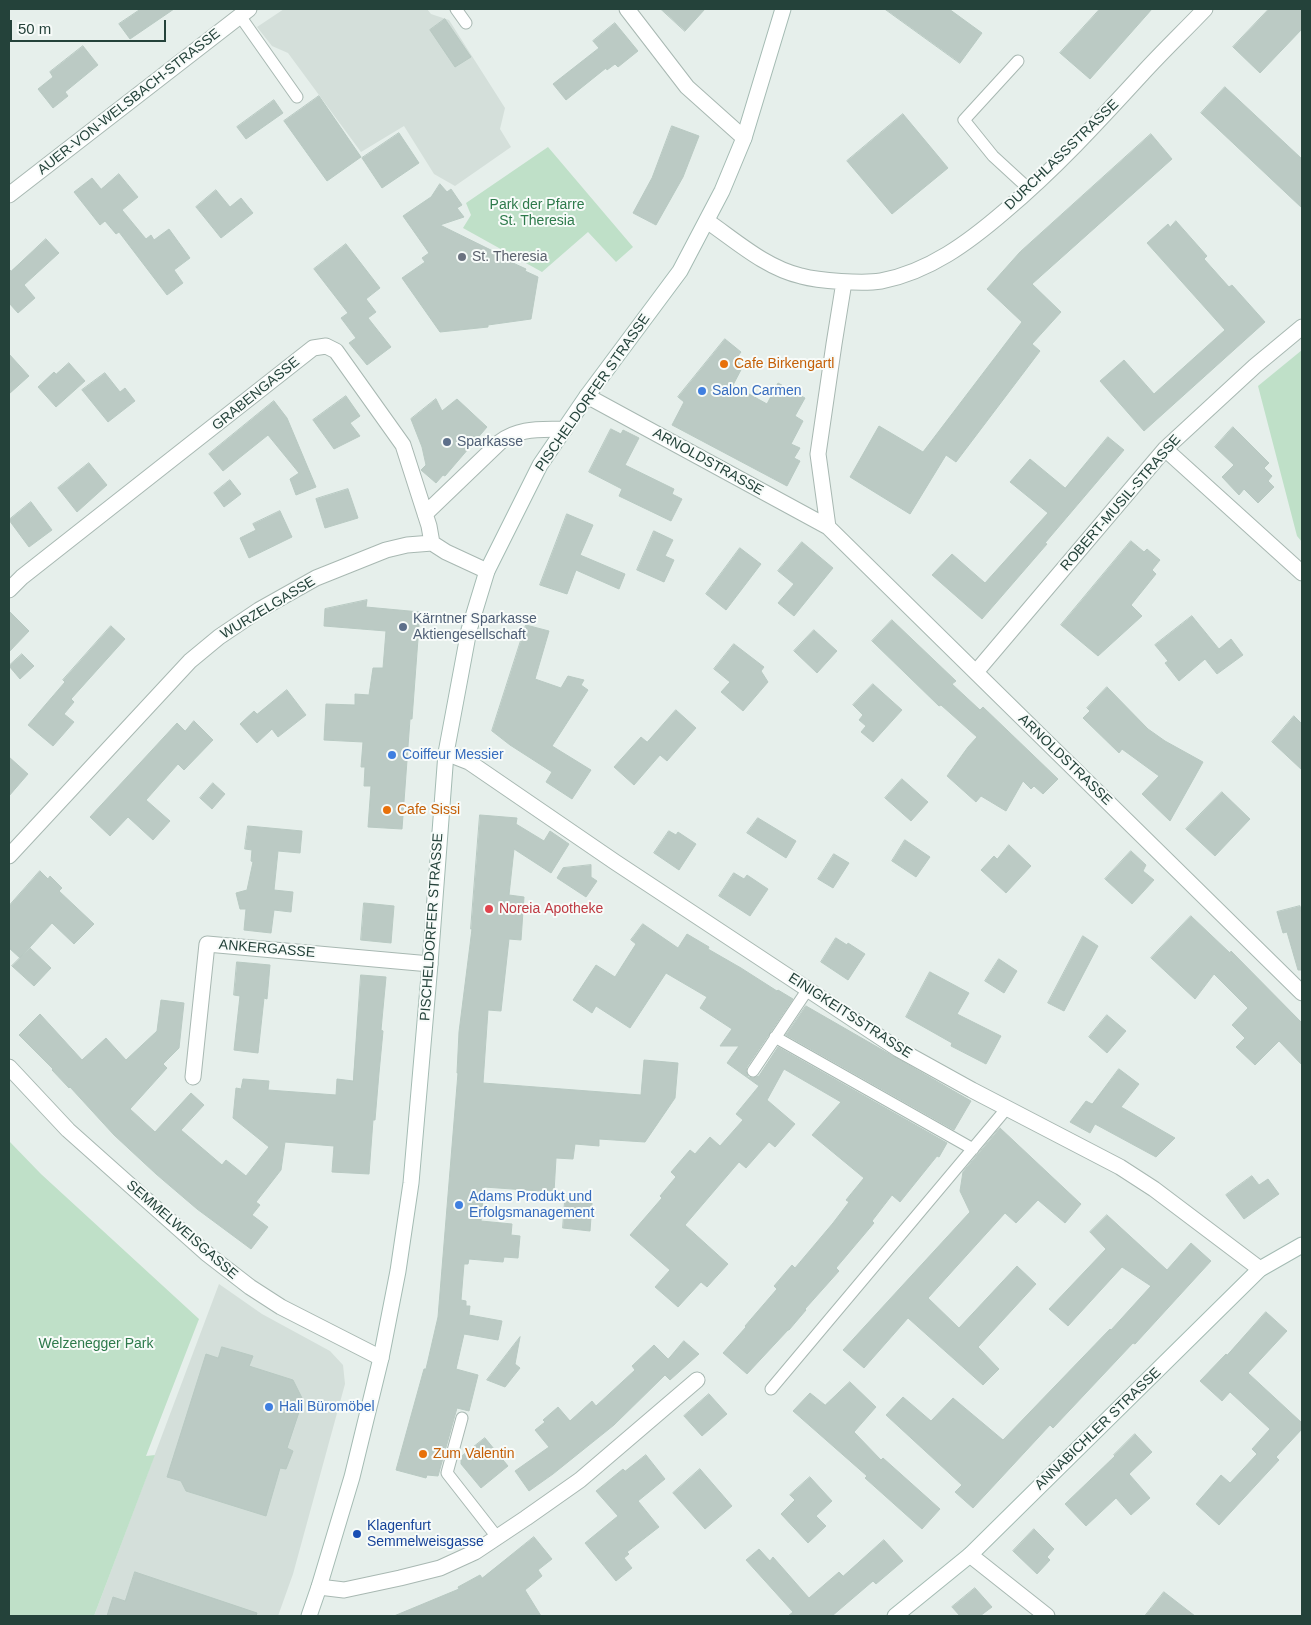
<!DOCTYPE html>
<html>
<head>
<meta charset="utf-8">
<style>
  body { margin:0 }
  #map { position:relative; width:1311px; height:1625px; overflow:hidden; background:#e6efeb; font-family:Helvetica,sans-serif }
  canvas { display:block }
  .frame { position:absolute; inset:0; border:10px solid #24423a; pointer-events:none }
  .scale { position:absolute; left:10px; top:20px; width:156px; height:22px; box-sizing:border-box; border:2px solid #24423a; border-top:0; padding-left:6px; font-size:15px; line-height:18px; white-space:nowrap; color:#24423a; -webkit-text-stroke:4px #f7fbf9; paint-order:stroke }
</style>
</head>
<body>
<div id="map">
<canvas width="1311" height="1625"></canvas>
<div class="frame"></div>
<div class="scale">50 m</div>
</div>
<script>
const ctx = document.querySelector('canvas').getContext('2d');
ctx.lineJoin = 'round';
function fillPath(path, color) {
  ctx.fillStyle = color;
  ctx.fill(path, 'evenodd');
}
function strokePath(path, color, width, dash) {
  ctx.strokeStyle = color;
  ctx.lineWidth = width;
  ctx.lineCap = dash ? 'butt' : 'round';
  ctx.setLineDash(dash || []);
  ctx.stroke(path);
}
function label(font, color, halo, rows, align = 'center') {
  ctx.font = font + ' Helvetica,sans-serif';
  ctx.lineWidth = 4;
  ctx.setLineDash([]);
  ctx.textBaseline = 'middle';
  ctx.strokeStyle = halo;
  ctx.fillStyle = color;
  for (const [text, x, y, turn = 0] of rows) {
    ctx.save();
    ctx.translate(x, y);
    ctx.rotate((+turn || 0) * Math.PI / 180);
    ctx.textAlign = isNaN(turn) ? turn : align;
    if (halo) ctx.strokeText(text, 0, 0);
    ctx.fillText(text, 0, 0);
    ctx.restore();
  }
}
const built = new Path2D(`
  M 284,9 L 427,9 L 431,14 L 449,20 L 505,108 L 500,129 L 511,147 L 455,186 L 434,174 L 404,126 L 361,152 L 288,53 L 272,46 L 257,27 Z
  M 219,1284 L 262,1314 L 330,1351 L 343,1365 L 345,1384 L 293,1574 L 278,1616 L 94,1616 Z`);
const green = new Path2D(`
  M 548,147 L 633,247 L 616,262 L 588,232 L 542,272 L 463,228 L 471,215 L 466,203 Z
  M 1302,350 L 1302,542 L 1297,536 L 1258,386 Z
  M 9,1141 L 41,1174 L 199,1319 L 146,1456 L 155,1455 L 94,1616 L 9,1616 Z`);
const building = new Path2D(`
  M 141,9 L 174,9 L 130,39 L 119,24 Z
  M 661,9 L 705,9 L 685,31 Z
  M 885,9 L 949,9 L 982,33 L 960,63 Z
  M 1100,9 L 1152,9 L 1090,79 L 1060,53 Z
  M 1269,9 L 1302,9 L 1302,29 L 1260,73 L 1233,47 Z
  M 445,19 L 471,57 L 455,67 L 430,30 Z
  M 615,23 L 638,51 L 618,67 L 615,64 L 607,70 L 606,68 L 566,100 L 553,84 L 599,48 L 593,41 Z
  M 83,46 L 98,65 L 65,92 L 68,96 L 53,108 L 38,89 L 53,77 L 50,72 Z
  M 1225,87 L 1302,159 L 1302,208 L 1201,113 Z
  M 319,96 L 361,157 L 327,181 L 284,121 Z
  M 274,100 L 283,113 L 246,139 L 237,127 Z
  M 903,114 L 948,168 L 892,214 L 847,161 Z
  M 672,126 L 699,136 L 683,177 L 656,225 L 633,213 L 652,178 Z
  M 399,133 L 419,163 L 382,188 L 362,158 Z
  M 1151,134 L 1172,159 L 1032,284 L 1061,312 L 1032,344 L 1040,351 L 956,462 L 946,455 L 910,514 L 850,477 L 879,426 L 923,452 L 1022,322 L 987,289 L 1020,252 Z
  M 119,174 L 138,197 L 122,210 L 146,239 L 151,235 L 154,240 L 169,229 L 190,258 L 174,270 L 183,283 L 167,295 L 119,232 L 116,234 L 105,221 L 100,225 L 74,192 L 92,178 L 101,189 Z
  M 440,184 L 447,192 L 451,189 L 462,205 L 457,208 L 464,217 L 440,225 L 501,255 L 500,257 L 526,269 L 525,271 L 538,277 L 531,319 L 488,325 L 488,327 L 440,332 L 402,278 L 425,262 L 422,258 L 429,253 L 403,216 L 431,197 Z
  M 216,190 L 230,207 L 241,198 L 253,213 L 221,238 L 196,207 Z
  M 1176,221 L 1207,256 L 1204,259 L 1229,287 L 1232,285 L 1265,322 L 1144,431 L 1100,381 L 1124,360 L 1154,394 L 1225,330 L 1147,243 L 1168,224 L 1170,227 Z
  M 46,239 L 59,253 L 24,285 L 35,298 L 18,313 L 9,303 L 9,269 L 11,271 Z
  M 346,244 L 380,288 L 366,299 L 376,312 L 368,318 L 391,347 L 367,365 L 349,343 L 356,338 L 341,318 L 348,313 L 314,269 Z
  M 725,339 L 741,352 L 735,360 L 743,366 L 733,385 L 767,404 L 778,383 L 805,398 L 795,416 L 803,421 L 791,444 L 800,448 L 794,458 L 800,461 L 787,486 L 672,425 L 684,402 L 678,397 Z
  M 9,354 L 29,376 L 9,394 Z
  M 69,363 L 85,381 L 56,407 L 38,387 L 54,372 L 56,374 Z
  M 105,373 L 120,392 L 125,388 L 135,401 L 108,422 L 82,390 Z
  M 346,396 L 360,416 L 350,423 L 360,436 L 334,449 L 313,420 Z
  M 436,399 L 442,411 L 457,399 L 487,427 L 445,476 L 443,475 L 436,483 L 421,470 L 426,465 L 422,447 L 411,419 Z
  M 274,401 L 287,418 L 316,487 L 296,495 L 290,479 L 299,473 L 268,435 L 223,471 L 209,454 Z
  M 1233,427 L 1269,463 L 1264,468 L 1272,476 L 1268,481 L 1274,487 L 1258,503 L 1244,489 L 1239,495 L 1222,477 L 1234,465 L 1215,447 Z
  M 611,429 L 621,434 L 623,430 L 639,438 L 625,465 L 674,489 L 672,494 L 682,499 L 671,521 L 619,496 L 622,489 L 589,472 Z
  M 1108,437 L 1124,450 L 1045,543 L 1047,544 L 982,619 L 932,575 L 952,554 L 985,583 L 1048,513 L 1010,482 L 1030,459 L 1065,488 Z
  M 89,463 L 107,485 L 77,512 L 58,488 Z
  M 230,480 L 241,494 L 224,507 L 214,493 Z
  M 348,489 L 358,518 L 325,528 L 316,499 Z
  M 31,502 L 52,530 L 29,547 L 9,520 Z
  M 280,511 L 292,537 L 249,558 L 240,538 L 256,530 L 253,524 Z
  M 567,514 L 593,525 L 580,555 L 625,574 L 619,589 L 576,570 L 567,594 L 540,585 Z
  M 654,531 L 673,540 L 665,556 L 674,560 L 664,582 L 637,570 Z
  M 1131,541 L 1144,552 L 1147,549 L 1160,560 L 1152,570 L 1156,574 L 1131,605 L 1142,616 L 1098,656 L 1061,625 Z
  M 802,542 L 833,568 L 794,616 L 778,603 L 794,584 L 778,571 Z
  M 740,548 L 761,564 L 726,610 L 706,594 Z
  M 367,600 L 366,607 L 420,612 L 412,719 L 410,719 L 402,829 L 368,827 L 371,786 L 364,786 L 365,767 L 361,767 L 363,742 L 324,740 L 326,704 L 355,705 L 355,694 L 369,695 L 373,668 L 383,668 L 386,631 L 324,626 L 325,609 Z
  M 9,611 L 29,631 L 9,652 Z
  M 1192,616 L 1219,649 L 1231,639 L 1243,655 L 1217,674 L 1205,659 L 1179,681 L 1165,663 L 1168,661 L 1155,645 Z
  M 892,620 L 956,681 L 952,684 L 980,710 L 983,707 L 1058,779 L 1043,794 L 1034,786 L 1031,789 L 1023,781 L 1006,811 L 981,796 L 976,802 L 947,776 L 968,747 L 977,737 L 941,705 L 939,706 L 872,641 Z
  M 526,625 L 549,631 L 535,679 L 561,688 L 568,676 L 584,680 L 581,685 L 588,690 L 552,746 L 591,770 L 572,799 L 546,782 L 552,772 L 510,745 L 492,731 Z
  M 111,626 L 125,639 L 71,699 L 74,702 L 64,714 L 74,722 L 53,746 L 28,725 L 65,682 L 63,680 Z
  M 814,630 L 837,651 L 817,673 L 794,651 Z
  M 734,644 L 764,667 L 761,671 L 768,682 L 743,711 L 721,692 L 730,682 L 714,669 Z
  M 22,654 L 34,666 L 20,679 L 9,666 Z
  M 873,684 L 902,710 L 873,742 L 861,732 L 866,726 L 859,720 L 863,715 L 853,705 Z
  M 1107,687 L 1148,729 L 1165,741 L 1203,762 L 1170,821 L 1142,794 L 1159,776 L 1122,749 L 1119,753 L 1083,718 L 1090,711 L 1087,708 Z
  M 287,690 L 306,715 L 278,737 L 272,729 L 257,743 L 240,724 L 254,711 L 257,714 Z
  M 676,710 L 696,728 L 667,761 L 660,755 L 634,785 L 614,767 L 641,737 L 647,742 Z
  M 1294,716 L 1302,724 L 1302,770 L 1272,742 Z
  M 194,721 L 213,740 L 184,770 L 178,764 L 146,800 L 170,821 L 153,840 L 128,817 L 110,836 L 90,817 L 177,723 L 185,731 Z
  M 9,757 L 28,774 L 9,796 Z
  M 902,779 L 928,802 L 911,821 L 885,798 Z
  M 213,783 L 225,794 L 212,809 L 200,798 Z
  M 1222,792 L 1250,819 L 1215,856 L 1186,829 Z
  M 480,815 L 517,818 L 516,824 L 544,841 L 550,831 L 569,844 L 551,873 L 514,849 L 509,895 L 524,897 L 521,940 L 509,939 L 501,1011 L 488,1010 L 483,1083 L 641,1095 L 644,1060 L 678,1063 L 675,1098 L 645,1142 L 599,1139 L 599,1146 L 575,1144 L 573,1159 L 556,1158 L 554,1192 L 484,1187 L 481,1221 L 512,1224 L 511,1235 L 520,1236 L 518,1258 L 504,1257 L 503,1262 L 469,1259 L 468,1264 L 464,1264 L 461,1300 L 466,1301 L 466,1306 L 470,1306 L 469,1315 L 502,1321 L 498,1340 L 464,1334 L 456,1369 L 478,1375 L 469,1411 L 457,1408 L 438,1476 L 427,1475 L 426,1478 L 396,1470 L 424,1369 L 426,1369 L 438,1317 L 458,1073 L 457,1073 L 459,1032 L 472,929 L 471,929 Z
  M 758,818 L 796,841 L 786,858 L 747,833 Z
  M 248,826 L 302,831 L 300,853 L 278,851 L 274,890 L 293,892 L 291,912 L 274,910 L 271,933 L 244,930 L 246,909 L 240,909 L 236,893 L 247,890 L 253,862 L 251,861 L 252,850 L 245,849 Z
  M 669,831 L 676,835 L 678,832 L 696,844 L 679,870 L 654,853 Z
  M 905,840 L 930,857 L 916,877 L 892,861 Z
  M 1009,845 L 1031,866 L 1006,893 L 981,870 L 994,856 L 997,859 Z
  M 1131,851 L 1146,865 L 1143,871 L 1154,880 L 1132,904 L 1105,879 Z
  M 834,854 L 849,863 L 833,888 L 818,879 Z
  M 591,865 L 591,877 L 597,881 L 586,897 L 557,878 L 563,868 Z
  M 40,871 L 48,879 L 50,876 L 62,888 L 59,891 L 94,924 L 74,944 L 52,923 L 20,958 L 9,948 L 9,906 Z
  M 734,873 L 744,879 L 747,875 L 768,889 L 750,916 L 719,896 Z
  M 364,903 L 394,906 L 391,943 L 361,940 Z
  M 1300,906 L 1302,914 L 1302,970 L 1298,970 L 1287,932 L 1283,933 L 1277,912 Z
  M 1191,916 L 1230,953 L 1231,951 L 1302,1023 L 1302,1065 L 1279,1041 L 1255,1065 L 1236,1047 L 1245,1038 L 1232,1025 L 1248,1008 L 1214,974 L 1195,999 L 1151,958 Z
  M 643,924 L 678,948 L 687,934 L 709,947 L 708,949 L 741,968 L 777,991 L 778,990 L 793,999 L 747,1067 L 746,1071 L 748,1077 L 753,1078 L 759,1076 L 778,1047 L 947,1143 L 939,1157 L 937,1156 L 900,1202 L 892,1195 L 872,1221 L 874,1223 L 836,1268 L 839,1271 L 805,1309 L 806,1310 L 789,1330 L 788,1330 L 747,1374 L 723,1353 L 746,1327 L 745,1326 L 777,1289 L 774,1286 L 792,1265 L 795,1268 L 833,1223 L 849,1202 L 846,1200 L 864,1178 L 812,1135 L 841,1102 L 784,1069 L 767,1100 L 795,1124 L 775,1147 L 769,1142 L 746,1168 L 739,1162 L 685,1225 L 728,1264 L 707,1287 L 701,1282 L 678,1307 L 655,1287 L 670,1270 L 630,1235 L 662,1198 L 660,1196 L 676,1177 L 671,1172 L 690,1150 L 695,1154 L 710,1137 L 720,1146 L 743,1120 L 736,1114 L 759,1086 L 727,1063 L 739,1046 L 720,1046 L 732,1029 L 700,1008 L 707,997 L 666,973 L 630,1028 L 596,1006 L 592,1013 L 573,1000 L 596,965 L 615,977 L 636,944 L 631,940 Z
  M 1083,936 L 1098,946 L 1064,1011 L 1048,1003 Z
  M 836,938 L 847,945 L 848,943 L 865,954 L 848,980 L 821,962 Z
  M 30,948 L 51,968 L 34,986 L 12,966 Z
  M 999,959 L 1017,971 L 1004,993 L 985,981 Z
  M 237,962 L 270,965 L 267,999 L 264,998 L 258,1053 L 234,1050 L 240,996 L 234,995 Z
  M 930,972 L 969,993 L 957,1014 L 1001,1036 L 986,1064 L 951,1046 L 952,1043 L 906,1017 Z
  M 361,975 L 386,977 L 381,1030 L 383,1031 L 379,1073 L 375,1120 L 373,1120 L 369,1174 L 332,1172 L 334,1146 L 285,1142 L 281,1170 L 256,1202 L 260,1205 L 252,1215 L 268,1227 L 251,1249 L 197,1209 L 156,1174 L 114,1135 L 70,1087 L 69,1088 L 52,1070 L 53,1069 L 19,1035 L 40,1014 L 82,1060 L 106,1038 L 126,1060 L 157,1031 L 161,1000 L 184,1003 L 179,1048 L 163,1064 L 167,1068 L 130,1109 L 155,1132 L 191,1093 L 204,1105 L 181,1130 L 222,1165 L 226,1160 L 246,1176 L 269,1147 L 233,1118 L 236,1088 L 241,1089 L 243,1079 L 269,1081 L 268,1090 L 336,1095 L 337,1079 L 353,1081 Z
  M 806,1006 L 971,1101 L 954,1130 L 786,1035 Z
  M 1107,1015 L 1126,1031 L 1107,1053 L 1089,1037 Z
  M 1119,1069 L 1139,1084 L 1121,1107 L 1175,1138 L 1156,1157 L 1095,1124 L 1090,1133 L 1070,1122 L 1086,1101 L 1092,1104 Z
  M 1000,1128 L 1081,1204 L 1065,1223 L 1038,1200 L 1016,1223 L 1005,1213 L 928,1298 L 959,1328 L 1017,1266 L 1036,1284 L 978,1347 L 999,1369 L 983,1385 L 908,1318 L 864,1368 L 843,1350 L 970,1212 L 960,1191 L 963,1172 Z
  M 1252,1176 L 1259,1185 L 1268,1179 L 1279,1194 L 1244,1219 L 1226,1195 Z
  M 565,1201 L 592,1203 L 590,1231 L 563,1228 Z
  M 1107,1215 L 1167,1270 L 1191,1243 L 1211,1261 L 1135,1344 L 1133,1343 L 1053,1428 L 1050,1425 L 973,1508 L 955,1492 L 962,1485 L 886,1415 L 903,1397 L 931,1421 L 953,1398 L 1003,1440 L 1110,1329 L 1111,1330 L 1151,1286 L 1122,1267 L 1068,1326 L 1049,1309 L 1106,1249 L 1090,1232 Z
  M 1266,1312 L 1287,1331 L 1248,1373 L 1302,1423 L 1302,1429 L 1276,1457 L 1279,1460 L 1219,1525 L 1196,1504 L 1221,1475 L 1230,1483 L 1257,1454 L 1252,1449 L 1270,1429 L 1230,1392 L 1222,1401 L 1200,1381 L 1226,1354 L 1227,1355 Z
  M 520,1337 L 515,1364 L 520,1368 L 505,1387 L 487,1380 Z
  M 684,1341 L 699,1354 L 670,1380 L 665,1375 L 614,1425 L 553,1474 L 529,1491 L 515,1471 L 549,1447 L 535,1430 L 545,1422 L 543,1420 L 558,1407 L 570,1421 L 592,1401 L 596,1406 L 635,1370 L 632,1366 L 654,1345 L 668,1359 Z
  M 222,1347 L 253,1356 L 249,1366 L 293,1380 L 303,1400 L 287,1448 L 293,1451 L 286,1469 L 280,1468 L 266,1516 L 186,1491 L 181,1481 L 167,1477 L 206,1354 L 218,1358 Z
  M 850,1382 L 876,1407 L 854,1432 L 881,1460 L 883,1458 L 940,1509 L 922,1529 L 865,1478 L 867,1476 L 793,1411 L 810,1393 L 825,1405 Z
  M 709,1394 L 727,1414 L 702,1436 L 684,1416 Z
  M 1135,1434 L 1152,1452 L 1129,1474 L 1150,1498 L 1131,1515 L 1116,1498 L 1086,1526 L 1065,1504 L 1115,1456 L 1114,1455 Z
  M 485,1438 L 508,1466 L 481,1488 L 461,1464 L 461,1457 Z
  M 646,1455 L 665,1479 L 638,1501 L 659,1527 L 627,1552 L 629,1554 L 624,1558 L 632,1568 L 616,1581 L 585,1543 L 618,1516 L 596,1491 L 623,1469 L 625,1471 Z
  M 700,1469 L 732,1506 L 705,1529 L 673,1493 Z
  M 810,1477 L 832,1501 L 816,1516 L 826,1526 L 808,1543 L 781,1514 L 795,1500 L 790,1495 Z
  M 1034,1529 L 1054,1549 L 1047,1557 L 1050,1560 L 1037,1574 L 1013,1551 Z
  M 534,1537 L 552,1559 L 538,1570 L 542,1576 L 525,1590 L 541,1616 L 394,1616 L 459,1589 L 458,1587 L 480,1575 L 482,1578 Z
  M 884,1540 L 903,1561 L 876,1584 L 873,1581 L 832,1616 L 788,1616 L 793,1612 L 746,1560 L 759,1549 L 770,1561 L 773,1557 L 809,1598 L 839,1572 L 843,1576 Z
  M 135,1572 L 257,1613 L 256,1616 L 107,1616 L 113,1597 L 125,1601 Z
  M 975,1588 L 992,1607 L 980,1616 L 960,1616 L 952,1607 Z
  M 1164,1592 L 1173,1599 L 1195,1616 L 1145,1616 Z`);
const lane = new Path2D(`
  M 456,9 L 466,23
  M 240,16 L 297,97
  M 1018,61 L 964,120 L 993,156 L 1030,190
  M 775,1037 L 973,1149
  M 753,1071 L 808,989
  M 771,1389 L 1007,1108
  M 462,1418 L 447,1473 L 497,1537`);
const street = new Path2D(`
  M 627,9 L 687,87 L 744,138
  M 9,195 L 249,9
  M 707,221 C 736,241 766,268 801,276 C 819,281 863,284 881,281 C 929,272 969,242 1005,211 C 1055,169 1098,122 1142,74 C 1162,52 1184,31 1205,9
  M 587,396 L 828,527 L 1302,993
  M 1165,449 L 1302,573
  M 425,514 L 500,442 C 520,427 541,430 565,429
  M 828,527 L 818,454 L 834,344 L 844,282
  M 9,590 L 22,577 L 313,348 L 326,346 L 336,351 L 403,445 L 429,526 L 432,543
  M 976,672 L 1165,449 L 1255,366 L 1302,327
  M 446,753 L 469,762 L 615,862 L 898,1049 L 972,1090 L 1120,1167 L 1154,1189 L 1260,1269
  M 9,856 L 190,661 L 219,637 L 259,610 L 316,578 L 386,550 L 407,545 L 432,543 L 446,552 L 487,571
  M 9,1067 L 68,1130 L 206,1253 L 250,1287 L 281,1307 L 381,1358
  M 193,1077 L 207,944 L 430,964
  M 970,1555 L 1047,1616
  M 319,1587 L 344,1590 L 400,1578 L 440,1568 L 475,1552 L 526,1518 L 580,1480 L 697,1380`);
const secondary = new Path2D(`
  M 309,1616 L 319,1587 L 352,1477 L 381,1358 L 398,1271 L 411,1183 L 430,964 L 446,753 L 469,630 L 487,571 L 540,465 L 587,396 L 680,271 L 722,191 L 744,138 L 783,9
  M 895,1616 L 970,1555 L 1260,1269 L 1302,1245`);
const markers = [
  [462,257,5,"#6b7280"],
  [724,364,5,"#e8710a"],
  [702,391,5,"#3f7fe0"],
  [447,442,5,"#5c6f8a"],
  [403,627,5,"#5c6f8a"],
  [392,755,5,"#3f7fe0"],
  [387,810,5,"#e8710a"],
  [489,909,5,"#e0444e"],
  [459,1205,5,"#3f7fe0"],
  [269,1407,5,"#3f7fe0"],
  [423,1454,5,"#e8710a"],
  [357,1534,5,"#1a4fb4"]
];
const streetNames = [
  ["AUER-VON-WELSBACH-STRASSE",129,102,-38],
  ["DURCHLASSSTRASSE",1062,155,-44],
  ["PISCHELDORFER STRASSE",593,393,-55],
  ["GRABENGASSE",256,394,-39],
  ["ARNOLDSTRASSE",708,462,29],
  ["ROBERT-MUSIL-STRASSE",1121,503,-49],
  ["WURZELGASSE",268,608,-31],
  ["ARNOLDSTRASSE",1065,760,44],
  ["PISCHELDORFER STRASSE",432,927,-86],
  ["ANKERGASSE",267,949,5],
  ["EINIGKEITSSTRASSE",850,1016,33],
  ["SEMMELWEISGASSE",182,1230,41],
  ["ANNABICHLER STRASSE",1098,1429,-44]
];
const parkNames = [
  ["Park der Pfarre",537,205],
  ["St. Theresia",537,221],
  ["Welzenegger Park",96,1344]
];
const worshipNames = [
  ["St. Theresia",472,257]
];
const foodNames = [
  ["Cafe Birkengartl",734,364],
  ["Cafe Sissi",397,810],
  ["Zum Valentin",433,1454]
];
const shopNames = [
  ["Salon Carmen",712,391],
  ["Coiffeur Messier",402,755],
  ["Adams Produkt und",469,1197],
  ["Erfolgsmanagement",469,1213],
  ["Hali Büromöbel",279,1407]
];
const serviceNames = [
  ["Sparkasse",457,442],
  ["Kärntner Sparkasse",413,619],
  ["Aktiengesellschaft",413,635]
];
const healthNames = [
  ["Noreia Apotheke",499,909]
];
const transitNames = [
  ["Klagenfurt",367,1526],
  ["Semmelweisgasse",367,1542]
];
fillPath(built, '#d4dfda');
fillPath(green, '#bfe0c8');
fillPath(building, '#bbcac4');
strokePath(building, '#b8c9c2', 1);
strokePath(lane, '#a8b8b2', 13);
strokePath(street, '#a8b8b2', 17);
strokePath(secondary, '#a4bbb3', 17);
strokePath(lane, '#fff', 11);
strokePath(street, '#fff', 15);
strokePath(secondary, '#fff', 15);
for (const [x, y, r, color] of markers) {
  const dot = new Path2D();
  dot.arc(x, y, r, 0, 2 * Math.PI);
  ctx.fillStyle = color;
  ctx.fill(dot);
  strokePath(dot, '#f7fbf9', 2);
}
label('14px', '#24423a', '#f7fbf9', streetNames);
label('14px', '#2d7a4b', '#f7fbf9', parkNames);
label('14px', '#5b616d', '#f7fbf9', worshipNames, 'left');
label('14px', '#c56008', '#f7fbf9', foodNames, 'left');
label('14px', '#366cbe', '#f7fbf9', shopNames, 'left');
label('14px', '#4e5e75', '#f7fbf9', serviceNames, 'left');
label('14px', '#be3a42', '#f7fbf9', healthNames, 'left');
label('14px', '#164399', '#f7fbf9', transitNames, 'left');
</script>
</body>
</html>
